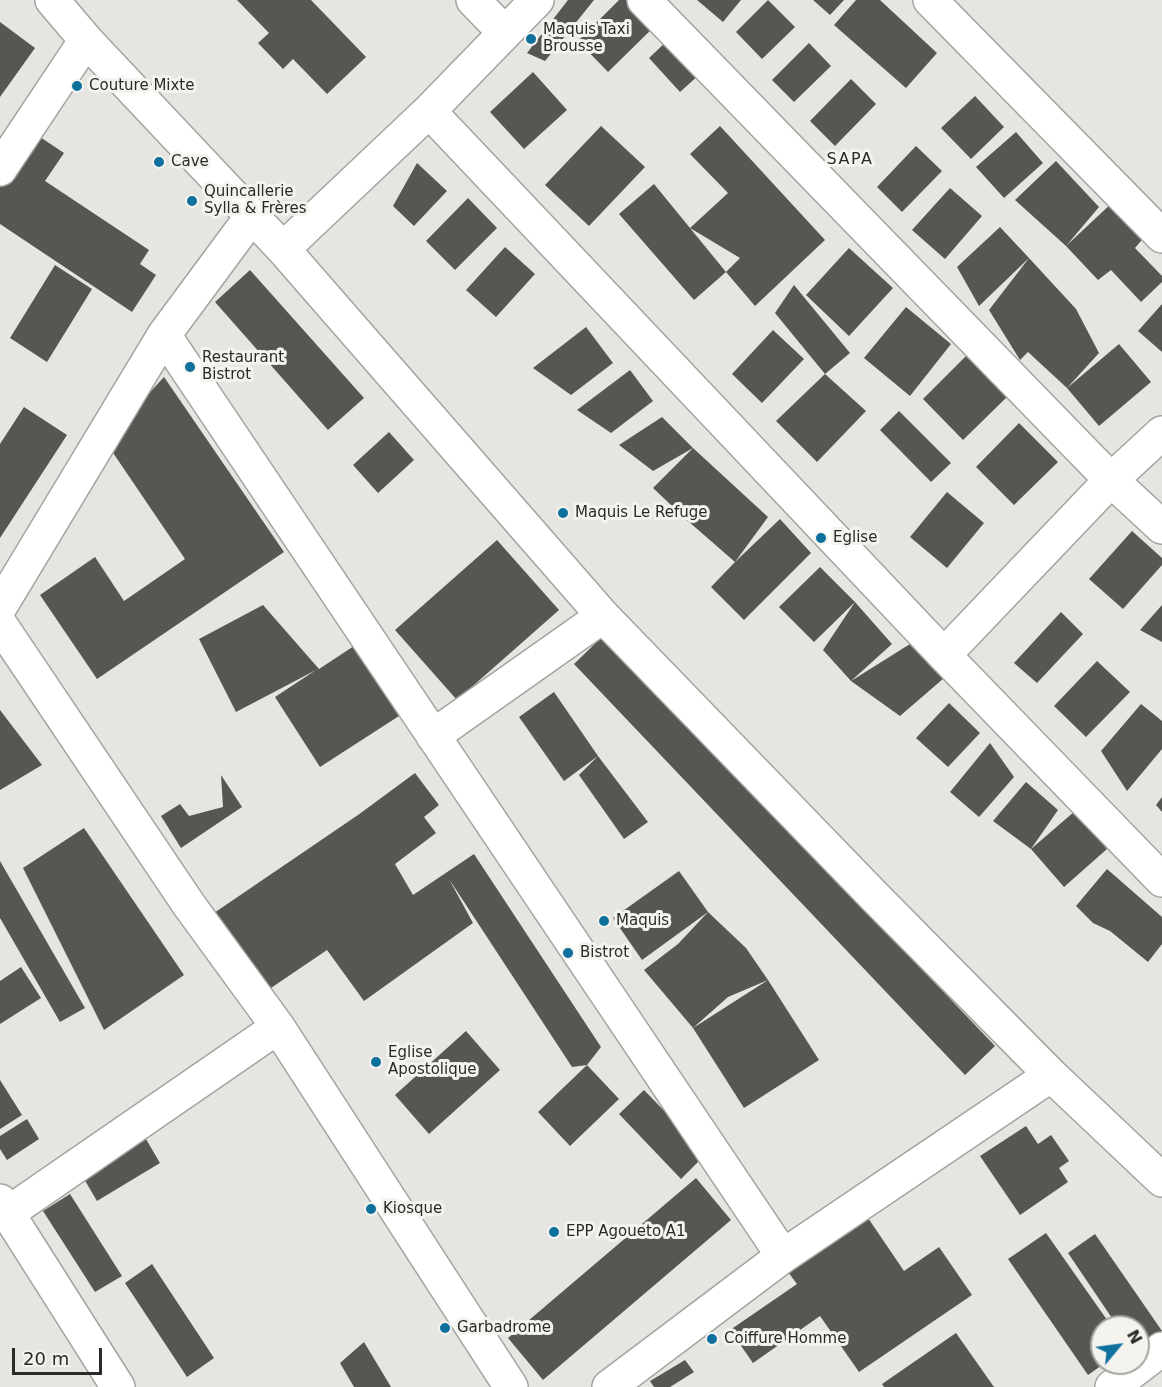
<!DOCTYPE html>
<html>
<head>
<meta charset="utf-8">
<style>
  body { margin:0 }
  #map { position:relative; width:1162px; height:1387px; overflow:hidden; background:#e6e5e1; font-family:"DejaVu Sans",sans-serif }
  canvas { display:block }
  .north { position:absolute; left:1090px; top:1315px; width:60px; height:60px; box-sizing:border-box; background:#f4f3ee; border:2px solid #a4a39f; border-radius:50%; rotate:61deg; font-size:16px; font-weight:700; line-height:24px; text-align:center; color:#2b2a29 }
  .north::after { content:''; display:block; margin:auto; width:21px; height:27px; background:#0e709d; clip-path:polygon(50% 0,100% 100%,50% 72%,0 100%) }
  .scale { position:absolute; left:12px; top:1348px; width:90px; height:27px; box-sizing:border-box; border:3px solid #2b2a29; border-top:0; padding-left:8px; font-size:18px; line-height:21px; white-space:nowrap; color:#2b2a29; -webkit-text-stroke:4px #f4f3ee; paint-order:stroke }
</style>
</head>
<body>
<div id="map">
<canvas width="1162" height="1387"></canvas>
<div class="north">N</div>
<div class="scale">20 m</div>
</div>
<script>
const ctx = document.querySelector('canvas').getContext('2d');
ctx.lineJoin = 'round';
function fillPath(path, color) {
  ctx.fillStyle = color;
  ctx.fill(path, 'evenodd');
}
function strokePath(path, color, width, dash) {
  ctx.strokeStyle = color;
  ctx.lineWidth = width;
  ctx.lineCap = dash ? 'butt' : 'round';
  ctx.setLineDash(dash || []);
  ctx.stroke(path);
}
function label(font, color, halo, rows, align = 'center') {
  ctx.font = font + ' "DejaVu Sans",sans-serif';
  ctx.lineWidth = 6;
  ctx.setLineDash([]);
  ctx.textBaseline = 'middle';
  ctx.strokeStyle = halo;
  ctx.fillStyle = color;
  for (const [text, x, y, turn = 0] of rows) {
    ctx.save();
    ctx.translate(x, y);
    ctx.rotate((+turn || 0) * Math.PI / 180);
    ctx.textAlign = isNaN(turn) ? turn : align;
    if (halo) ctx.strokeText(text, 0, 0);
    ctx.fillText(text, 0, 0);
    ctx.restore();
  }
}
const building = new Path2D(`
  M 237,0 L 311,0 L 366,57 L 327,94 L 293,59 L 283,69 L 258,43 L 269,33 Z
  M 568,0 L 594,0 L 545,61 L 527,53 Z
  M 619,0 L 638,0 L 659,22 L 608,72 L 578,41 Z
  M 697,0 L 741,0 L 723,22 Z
  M 768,0 L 795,27 L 762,59 L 736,32 Z
  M 813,0 L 844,0 L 830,15 Z
  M 856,0 L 880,0 L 937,53 L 906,88 L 834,25 Z
  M 0,22 L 35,48 L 0,97 Z
  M 668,40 L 700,74 L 680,92 L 649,58 Z
  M 809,43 L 831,66 L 794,102 L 772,80 Z
  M 533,72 L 567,110 L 524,149 L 490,112 Z
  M 851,79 L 876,104 L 835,146 L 810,121 Z
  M 975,96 L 1004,127 L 971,159 L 941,128 Z
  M 601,126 L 645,167 L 589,226 L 545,185 Z
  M 720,126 L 825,240 L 755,306 L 726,272 L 740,258 L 690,228 L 728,193 L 690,154 Z
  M 1016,132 L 1043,163 L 1004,198 L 976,167 Z
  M 34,133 L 64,153 L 45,181 L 149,250 L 140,264 L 156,275 L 132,312 L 0,224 L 0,185 Z
  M 916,146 L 942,171 L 902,212 L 877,187 Z
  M 1056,161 L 1099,207 L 1066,246 L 1015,200 Z
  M 417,163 L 447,191 L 414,226 L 393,206 Z
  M 654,184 L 726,272 L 694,300 L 619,214 Z
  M 950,188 L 982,216 L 945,259 L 912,230 Z
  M 468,198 L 497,228 L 455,270 L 426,241 Z
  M 1114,201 L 1146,235 L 1135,248 L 1162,276 L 1162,282 L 1141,302 L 1111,270 L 1098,280 L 1066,246 Z
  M 1000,227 L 1029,258 L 1076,309 L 1099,353 L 1067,388 L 1028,352 L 1020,360 L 989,310 L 1029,258 L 979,306 L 957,267 Z
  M 505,247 L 535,274 L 496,317 L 466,290 Z
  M 849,248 L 893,288 L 849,336 L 806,295 Z
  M 55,265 L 92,289 L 47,362 L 10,338 Z
  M 250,270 L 364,398 L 328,430 L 215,302 Z
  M 794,285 L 850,353 L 825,374 L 775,313 Z
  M 1162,304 L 1162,352 L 1138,331 Z
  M 906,307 L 951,344 L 910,396 L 864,358 Z
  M 586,327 L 613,363 L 571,395 L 533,368 Z
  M 773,330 L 804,359 L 762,403 L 732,374 Z
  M 1119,344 L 1151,382 L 1099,426 L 1067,388 Z
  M 967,355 L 1008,396 L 963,440 L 923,399 Z
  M 630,370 L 653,401 L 611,433 L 577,410 Z
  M 825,374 L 866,411 L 817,462 L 776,421 Z
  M 164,377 L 284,552 L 97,679 L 40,595 L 95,557 L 124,601 L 185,559 L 105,441 Z
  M 24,407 L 67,435 L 0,538 L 0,444 Z
  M 899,411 L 951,463 L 931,482 L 880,430 Z
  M 662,417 L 693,448 L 653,471 L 619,445 Z
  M 1019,423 L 1058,462 L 1014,505 L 976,467 Z
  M 389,432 L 414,460 L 378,493 L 353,465 Z
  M 693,448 L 768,517 L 735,562 L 780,519 L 811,553 L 744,620 L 711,587 L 735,562 L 688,521 L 653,488 Z
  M 947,492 L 984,523 L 947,568 L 910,537 Z
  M 1132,531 L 1162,558 L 1162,565 L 1123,609 L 1089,579 Z
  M 497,540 L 559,610 L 457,700 L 395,630 Z
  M 820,567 L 855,602 L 814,642 L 779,607 Z
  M 855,602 L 892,644 L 851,681 L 823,650 Z
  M 263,605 L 319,669 L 354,646 L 399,716 L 320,767 L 275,697 L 316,670 L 236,712 L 199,639 Z
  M 1162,605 L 1162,642 L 1140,630 Z
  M 1061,612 L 1083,634 L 1037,683 L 1014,663 Z
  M 604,635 L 995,1046 L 965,1075 L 574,664 Z
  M 910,644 L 944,678 L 900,716 L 851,681 Z
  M 1097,661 L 1130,692 L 1086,737 L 1054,706 Z
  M 554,692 L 598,756 L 648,822 L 624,839 L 579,775 L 598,756 L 564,781 L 519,717 Z
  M 949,703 L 980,733 L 948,767 L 916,738 Z
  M 1141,704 L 1162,721 L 1162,749 L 1127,791 L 1101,751 Z
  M 0,710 L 42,765 L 0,790 Z
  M 990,743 L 1014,777 L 979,817 L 950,792 Z
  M 415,773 L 439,805 L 424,817 L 436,833 L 395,864 L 413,895 L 474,854 L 601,1047 L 587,1065 L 619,1099 L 570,1146 L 538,1112 L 587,1065 L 572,1067 L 449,879 L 473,923 L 364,1001 L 327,950 L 265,992 L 214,913 L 358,815 Z
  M 221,775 L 242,807 L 181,848 L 161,816 L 180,804 L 189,816 L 223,807 Z
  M 1026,782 L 1058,810 L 1031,849 L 993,821 Z
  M 1162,797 L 1162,812 L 1156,805 Z
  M 1075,811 L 1107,849 L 1064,887 L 1031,849 Z
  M 84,828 L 184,975 L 104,1030 L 23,868 Z
  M 0,861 L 85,1008 L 60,1022 L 0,918 Z
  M 1107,869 L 1162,917 L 1162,944 L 1148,962 L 1110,931 L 1093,923 L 1076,906 Z
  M 679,871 L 708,912 L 642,960 L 613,918 Z
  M 708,912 L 746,948 L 768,980 L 728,997 L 693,1028 L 768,980 L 819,1060 L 744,1108 L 693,1028 L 644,970 L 678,944 Z
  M 21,967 L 41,998 L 0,1024 L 0,981 Z
  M 466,1031 L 500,1070 L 429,1134 L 395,1095 Z
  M 0,1080 L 22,1115 L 0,1129 Z
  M 644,1090 L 706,1154 L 681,1179 L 619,1114 Z
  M 27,1119 L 39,1139 L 7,1160 L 0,1149 L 0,1136 Z
  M 1026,1126 L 1038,1144 L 1051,1135 L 1069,1161 L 1059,1168 L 1068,1182 L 1020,1215 L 980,1156 Z
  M 143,1134 L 160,1163 L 97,1201 L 80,1172 Z
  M 696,1178 L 731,1220 L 543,1380 L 508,1338 Z
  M 70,1194 L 122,1276 L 95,1292 L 43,1211 Z
  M 868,1218 L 904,1271 L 939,1247 L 972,1295 L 859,1372 L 820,1316 L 753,1363 L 730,1330 L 797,1284 L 788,1272 Z
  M 1046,1233 L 1112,1327 L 1102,1327 L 1102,1363 L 1105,1363 L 1088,1375 L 1008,1259 Z
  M 1095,1234 L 1162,1331 L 1138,1348 L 1138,1327 L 1118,1327 L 1068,1253 Z
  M 152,1264 L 214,1358 L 187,1377 L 125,1283 Z
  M 956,1333 L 994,1387 L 884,1387 L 882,1384 Z
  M 364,1342 L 391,1387 L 354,1387 L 340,1363 Z
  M 685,1360 L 694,1372 L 670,1387 L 654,1387 L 650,1381 Z`);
const minor = new Path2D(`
  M 52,0 L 86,40 L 283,249 L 603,616 L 874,896 L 1051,1075 L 1162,1180
  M 473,0 L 505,33
  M 644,0 L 1111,480 L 1162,527
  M 930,0 L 1162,236
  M 429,111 L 944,655 L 1162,880
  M 0,169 L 86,40
  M 283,249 L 429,111 L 537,0
  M 164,335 L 783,1256
  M 0,607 L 164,335 L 252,216
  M 0,624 L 189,905 L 278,1027 L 511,1387
  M 944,655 L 1111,480 L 1162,433
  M 433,736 L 603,616
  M 0,1201 L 118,1387
  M 8,1213 L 278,1027
  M 609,1387 L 783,1256 L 1051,1075
  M 1112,1387 L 1162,1349`);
const markers = [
  [531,39,6,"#0e709d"],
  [77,86,6,"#0e709d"],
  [159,162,6,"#0e709d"],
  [192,201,6,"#0e709d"],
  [190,367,6,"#0e709d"],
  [563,513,6,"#0e709d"],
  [821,538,6,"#0e709d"],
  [604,921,6,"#0e709d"],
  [568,953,6,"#0e709d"],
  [376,1062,6,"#0e709d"],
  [371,1209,6,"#0e709d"],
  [554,1232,6,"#0e709d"],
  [445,1328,6,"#0e709d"],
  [712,1339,6,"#0e709d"]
];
const poiNames = [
  ["Maquis Taxi",543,30],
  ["Brousse",543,47],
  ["Couture Mixte",89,86],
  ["Cave",171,162],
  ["Quincallerie",204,192],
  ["Sylla & Frères",204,209],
  ["Restaurant",202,358],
  ["Bistrot",202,375],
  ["Maquis Le Refuge",575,513],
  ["Eglise",833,538],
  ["Maquis",616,921],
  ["Bistrot",580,953],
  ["Eglise",388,1053],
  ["Apostolique",388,1070],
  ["Kiosque",383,1209],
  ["EPP Agoueto A1",566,1232],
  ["Garbadrome",457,1328],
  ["Coiffure Homme",724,1339]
];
const neighbourhoodNames = [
  ["SAPA",850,160]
];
fillPath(building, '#575653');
strokePath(minor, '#a4a39f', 36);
strokePath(minor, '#fff', 33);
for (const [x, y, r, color] of markers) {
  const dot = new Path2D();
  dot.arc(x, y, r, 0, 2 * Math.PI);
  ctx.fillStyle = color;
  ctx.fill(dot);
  strokePath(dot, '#f4f3ee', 2);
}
label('15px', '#2b2a29', '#f4f3ee', poiNames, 'left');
ctx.letterSpacing = '1.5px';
label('16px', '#2b2a29', '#f4f3ee', neighbourhoodNames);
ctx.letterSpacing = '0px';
</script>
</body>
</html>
